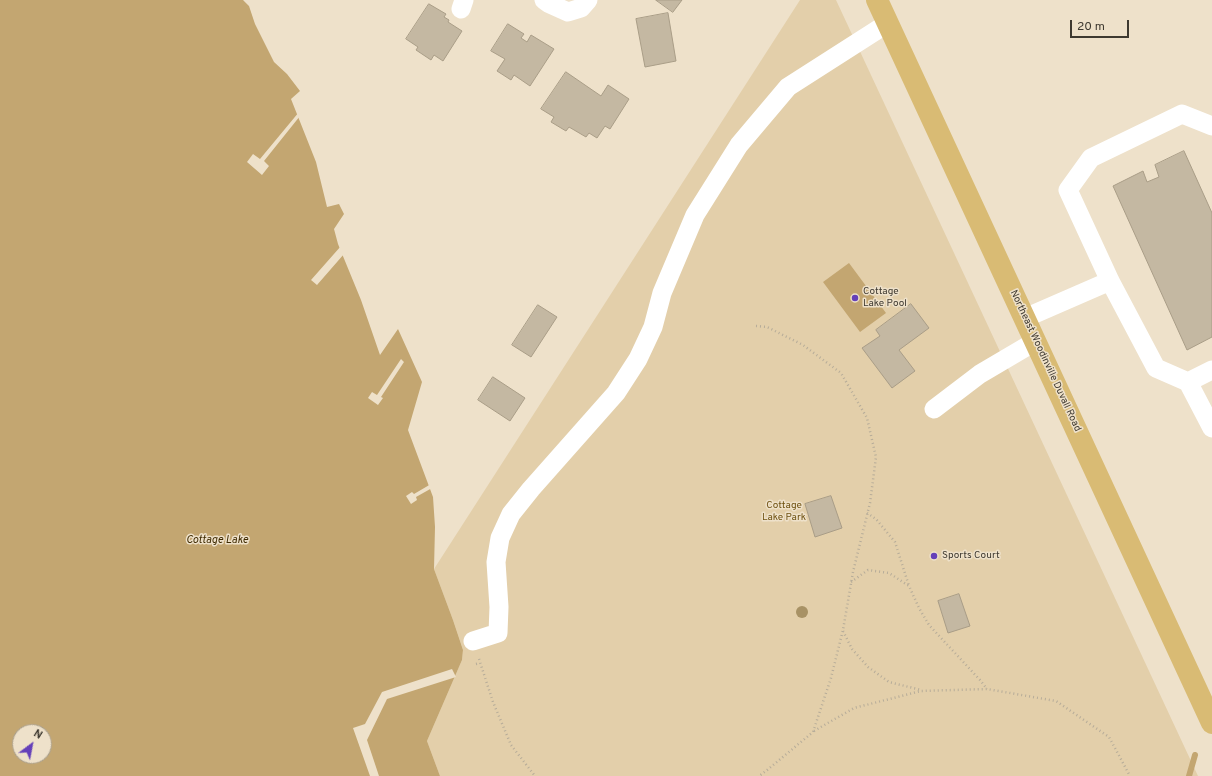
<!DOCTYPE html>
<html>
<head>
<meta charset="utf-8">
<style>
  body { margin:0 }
  #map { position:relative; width:1212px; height:776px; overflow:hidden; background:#eee1ca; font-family:Overpass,sans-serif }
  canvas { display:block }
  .north { position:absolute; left:12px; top:724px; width:40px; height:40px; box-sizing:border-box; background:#eee1ca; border:1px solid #a89e8c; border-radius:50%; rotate:32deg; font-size:11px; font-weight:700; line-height:16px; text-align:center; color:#3e3930 }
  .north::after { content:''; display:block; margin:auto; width:14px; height:18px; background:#6540b9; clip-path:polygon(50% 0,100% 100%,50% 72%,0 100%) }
  .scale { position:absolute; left:1070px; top:20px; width:59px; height:18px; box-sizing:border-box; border:2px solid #3e3930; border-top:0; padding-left:5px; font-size:12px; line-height:14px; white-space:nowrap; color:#3e3930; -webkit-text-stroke:3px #eee1ca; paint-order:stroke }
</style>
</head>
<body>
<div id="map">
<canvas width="1212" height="776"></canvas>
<div class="north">N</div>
<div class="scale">20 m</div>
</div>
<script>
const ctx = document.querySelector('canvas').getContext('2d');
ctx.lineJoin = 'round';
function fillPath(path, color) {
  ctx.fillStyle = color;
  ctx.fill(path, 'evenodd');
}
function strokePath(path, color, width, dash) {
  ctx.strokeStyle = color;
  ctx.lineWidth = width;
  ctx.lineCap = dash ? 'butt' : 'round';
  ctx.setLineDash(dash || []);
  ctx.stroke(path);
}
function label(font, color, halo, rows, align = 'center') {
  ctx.font = font + ' Overpass,sans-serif';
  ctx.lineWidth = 3;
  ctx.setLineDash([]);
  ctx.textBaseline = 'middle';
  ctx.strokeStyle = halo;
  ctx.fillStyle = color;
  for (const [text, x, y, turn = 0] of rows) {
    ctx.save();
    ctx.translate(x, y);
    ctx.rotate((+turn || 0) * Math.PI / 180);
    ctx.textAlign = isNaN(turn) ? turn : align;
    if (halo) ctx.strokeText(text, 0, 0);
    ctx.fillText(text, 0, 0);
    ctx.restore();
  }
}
const green = new Path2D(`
  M 800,0 L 836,0 L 1198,776 L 440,776 L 427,741 L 462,660 L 463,650 L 453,620 L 434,569 Z`);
const water = new Path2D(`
  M 0,0 L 243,0 L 249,6 L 255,24 L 274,62 L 287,74 L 300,91 L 291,99 L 316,162 L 327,207 L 339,204 L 344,214 L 334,229 L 338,244 L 361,300 L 380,355 L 398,329 L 422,382 L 408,430 L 433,497 L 435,527 L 434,569 L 453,620 L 463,650 L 462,660 L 427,741 L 440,776 L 0,776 ZM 20,732 L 44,732 L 44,756 L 20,756 Z
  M 849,263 L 886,313 L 860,332 L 823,282 Z`);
const pier = new Path2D(`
  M 299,112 L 300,116 L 264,161 L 269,166 L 262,175 L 247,162 L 253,154 L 260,159 Z
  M 341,246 L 344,254 L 317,285 L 311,280 Z
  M 401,359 L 404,362 L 381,397 L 383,398 L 378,405 L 368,398 L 372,392 L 377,395 Z
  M 431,484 L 432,488 L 416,497 L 417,500 L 411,504 L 406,496 L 412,492 L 414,494 Z
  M 452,669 L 456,677 L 387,699 L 367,740 L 379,776 L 370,776 L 353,728 L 365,724 L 382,692 Z`);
const stream = new Path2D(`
  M 1189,776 L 1195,755`);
const building = new Path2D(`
  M 656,0 L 682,0 L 673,12 Z
  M 429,4 L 446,14 L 444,17 L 449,20 L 448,22 L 462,31 L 443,61 L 434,55 L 431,60 L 416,50 L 418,47 L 406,39 Z
  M 668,13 L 676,61 L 645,67 L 636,19 Z
  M 508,24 L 524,34 L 521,38 L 527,42 L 531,35 L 554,49 L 530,86 L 514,75 L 511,80 L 497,71 L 505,59 L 491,51 Z
  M 566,72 L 601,96 L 608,85 L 629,99 L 610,129 L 605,126 L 597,138 L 589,133 L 586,137 L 569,127 L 566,131 L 551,122 L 554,117 L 541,109 Z
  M 1184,151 L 1212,213 L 1212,337 L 1187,350 L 1113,186 L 1143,171 L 1147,182 L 1159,177 L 1155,165 Z
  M 911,304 L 929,328 L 899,350 L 915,371 L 892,388 L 862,348 L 880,336 L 876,330 Z
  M 538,305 L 557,317 L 531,357 L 512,345 Z
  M 493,377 L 525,398 L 510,421 L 478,400 Z
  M 831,496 L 842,528 L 815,537 L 805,504 Z
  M 959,594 L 970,626 L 948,633 L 938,601 Z`);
const path = new Path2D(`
  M 756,326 L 767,327 L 803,345 L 841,373 L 867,418 L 876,457 L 870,503 L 853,572 L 843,630 L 831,678 L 813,732 L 766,771 L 759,776
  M 867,513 L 876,519 L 895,542 L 909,586
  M 851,582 L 868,570 L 889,573 L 909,586 L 919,608 L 929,625 L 980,680 L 987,689
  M 843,631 L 852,649 L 868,667 L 889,682 L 921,690
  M 479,659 L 493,702 L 511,745 L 535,776
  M 476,664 L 480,663
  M 814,731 L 854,708 L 921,691 L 987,689 L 1056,701 L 1109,737 L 1130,776`);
const minor = new Path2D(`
  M 544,0 L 548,3 L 568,12 L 581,8 L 588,0
  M 461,9 L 464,0
  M 1212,126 L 1182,114 L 1091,158 L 1068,190 L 1110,281 L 1156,368 L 1188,382 L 1212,428
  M 1025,318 L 1110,281
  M 1188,382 L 1212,370
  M 934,409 L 980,374 L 1036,341
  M 473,641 L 498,633 L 499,607 L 496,562 L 500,538 L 511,514 L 531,489 L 616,393 L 638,359 L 653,327 L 662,293 L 695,215 L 739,145 L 788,87 L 888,23`);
const major = new Path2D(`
  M 877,0 L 1212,723`);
const trees = [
  [802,612]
];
const markers = [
  [855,298,4,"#6540b9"],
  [934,556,4,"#6540b9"]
];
const poiNames = [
  ["Cottage",863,292],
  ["Lake Pool",863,304],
  ["Sports Court",942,556]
];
const streetNames = [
  ["Northeast Woodinville Duvall Road",1045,361,65]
];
const parkNames = [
  ["Cottage",784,506],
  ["Lake Park",784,518]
];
const waterNames = [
  ["Cottage Lake",217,541]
];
fillPath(green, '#e3cfaa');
fillPath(water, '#c3a671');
fillPath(pier, '#eee1ca');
strokePath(stream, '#c3a671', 6);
fillPath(building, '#c4b8a2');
strokePath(building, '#a99d87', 1);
strokePath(path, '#b6ac99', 2.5, [1, 3]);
strokePath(minor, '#fff', 19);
strokePath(major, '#d9bb74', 22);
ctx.fillStyle = '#a89265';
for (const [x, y] of trees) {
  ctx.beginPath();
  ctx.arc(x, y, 6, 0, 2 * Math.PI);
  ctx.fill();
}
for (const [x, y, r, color] of markers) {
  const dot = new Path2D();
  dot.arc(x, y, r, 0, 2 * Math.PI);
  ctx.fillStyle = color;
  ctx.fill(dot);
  strokePath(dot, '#eee1ca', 1.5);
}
label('10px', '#3e3930', '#eee1ca', poiNames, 'left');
label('10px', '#3e3930', '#eee1ca', streetNames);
label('10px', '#6f5212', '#eee1ca', parkNames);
label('italic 11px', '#3e2a00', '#eee1ca', waterNames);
</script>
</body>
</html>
